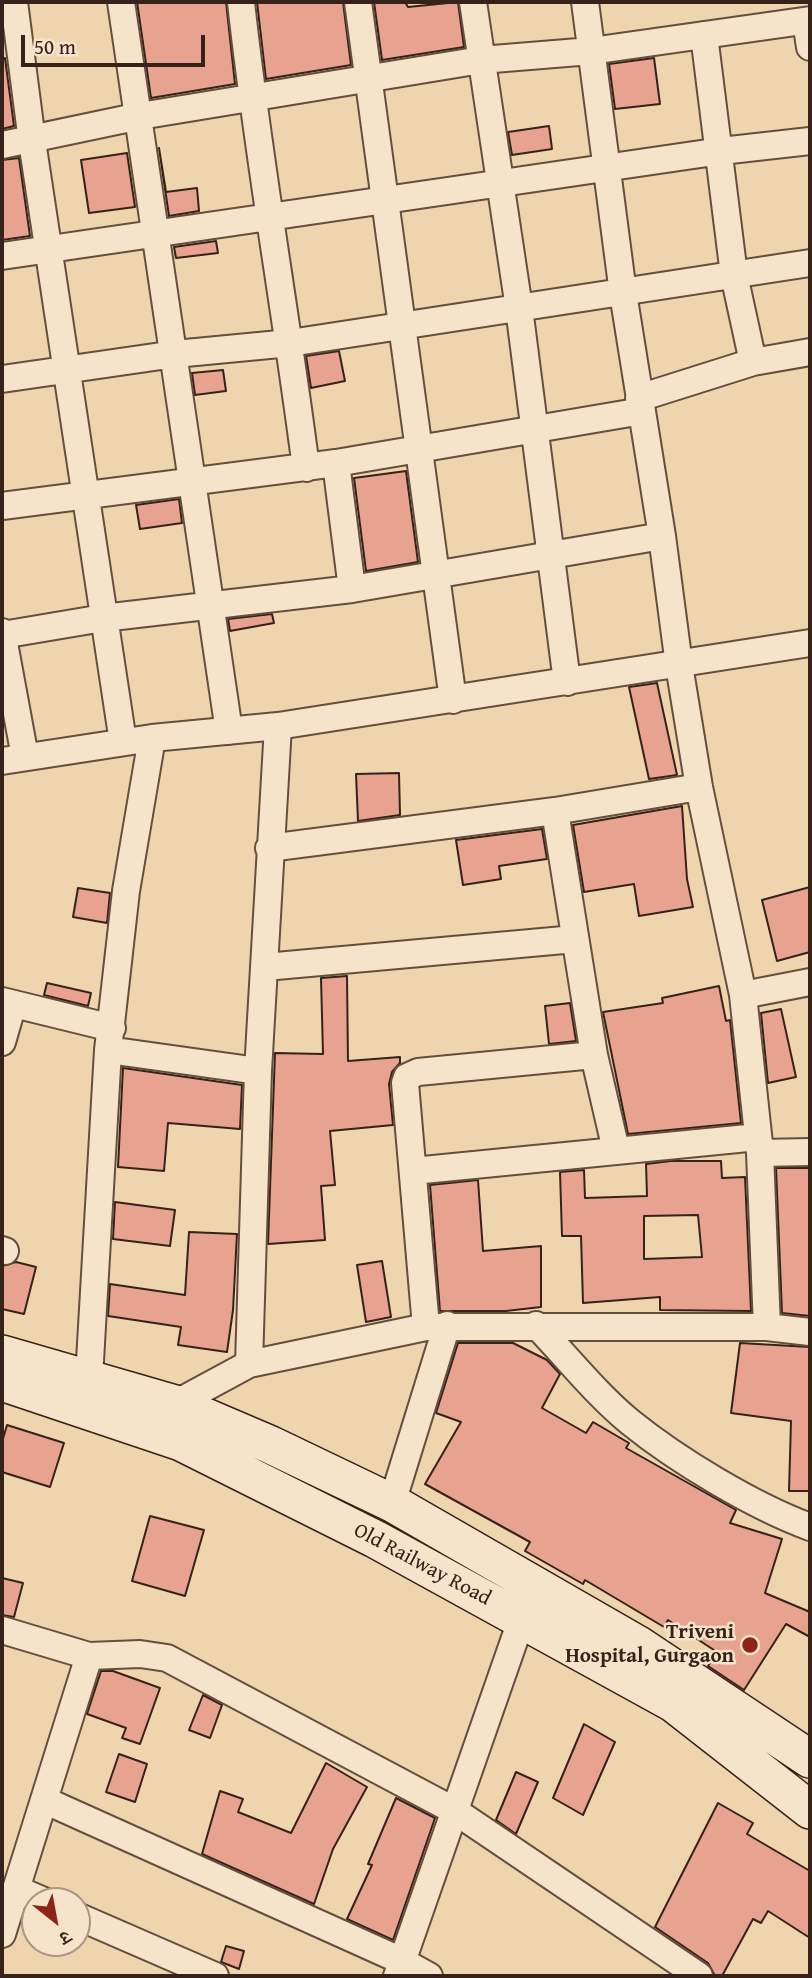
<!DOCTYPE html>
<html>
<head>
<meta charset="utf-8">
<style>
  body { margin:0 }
  #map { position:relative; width:812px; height:1978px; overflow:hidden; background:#efd5ae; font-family:"Gentium Book Plus","Noto Serif Devanagari",serif }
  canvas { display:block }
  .frame { position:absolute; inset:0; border:4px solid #362219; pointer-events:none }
  .north { position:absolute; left:21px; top:1887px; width:70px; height:70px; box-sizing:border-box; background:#f5e4ca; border:2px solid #a99683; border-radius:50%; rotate:149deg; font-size:19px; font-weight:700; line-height:28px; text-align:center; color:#362219 }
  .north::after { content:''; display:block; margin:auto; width:24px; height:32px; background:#8f2418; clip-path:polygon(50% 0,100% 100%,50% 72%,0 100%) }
  .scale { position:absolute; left:21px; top:35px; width:184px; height:32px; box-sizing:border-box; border:4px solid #362219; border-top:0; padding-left:9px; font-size:21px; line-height:24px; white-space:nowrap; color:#362219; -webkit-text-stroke:5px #f5e4ca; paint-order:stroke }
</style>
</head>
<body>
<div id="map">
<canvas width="812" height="1978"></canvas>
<div class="frame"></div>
<div class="north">उ</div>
<div class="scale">50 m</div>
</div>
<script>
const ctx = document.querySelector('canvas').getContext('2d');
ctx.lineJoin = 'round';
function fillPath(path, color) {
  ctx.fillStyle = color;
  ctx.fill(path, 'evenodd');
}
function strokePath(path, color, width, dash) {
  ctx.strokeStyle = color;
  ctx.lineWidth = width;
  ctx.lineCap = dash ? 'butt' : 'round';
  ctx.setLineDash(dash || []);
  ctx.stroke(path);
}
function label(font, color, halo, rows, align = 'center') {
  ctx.font = font + ' "Gentium Book Plus",serif';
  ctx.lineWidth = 5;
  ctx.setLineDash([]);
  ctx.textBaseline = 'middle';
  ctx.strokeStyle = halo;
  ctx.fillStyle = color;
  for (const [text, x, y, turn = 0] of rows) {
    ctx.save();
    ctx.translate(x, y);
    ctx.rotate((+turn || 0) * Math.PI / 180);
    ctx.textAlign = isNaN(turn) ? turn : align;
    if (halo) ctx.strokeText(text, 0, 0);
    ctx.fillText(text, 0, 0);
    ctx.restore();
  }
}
const building = new Path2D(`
  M 137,2 L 226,2 L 235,84 L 151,98 Z
  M 257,2 L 343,2 L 351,65 L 266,79 Z
  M 374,2 L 405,2 L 408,7 L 458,2 L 464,47 L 382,60 Z
  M 5,58 L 14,126 L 2,129 L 2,59 Z
  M 654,58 L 660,104 L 615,109 L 609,64 Z
  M 549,126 L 552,149 L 512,155 L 508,132 Z
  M 159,148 L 166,192 L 197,188 L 199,211 L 169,216 Z
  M 127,153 L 135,207 L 89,213 L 81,160 Z
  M 19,158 L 30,236 L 2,240 L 2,160 Z
  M 216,241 L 218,253 L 176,258 L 174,247 Z
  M 339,351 L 345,381 L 311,388 L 306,356 Z
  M 223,370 L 226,391 L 195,395 L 192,373 Z
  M 406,471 L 418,562 L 366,571 L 354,478 Z
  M 179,499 L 182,523 L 140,529 L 136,505 Z
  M 272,614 L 274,623 L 230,631 L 228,619 Z
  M 657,683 L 677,775 L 649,779 L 629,687 Z
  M 399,773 L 400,815 L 358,821 L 356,774 Z
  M 682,806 L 687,879 L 693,907 L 639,916 L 634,884 L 584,892 L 573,825 Z
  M 542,829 L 547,859 L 499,866 L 501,879 L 463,885 L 456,840 Z
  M 810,887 L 810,952 L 777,961 L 762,900 Z
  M 78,888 L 110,893 L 107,923 L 73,917 Z
  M 347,976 L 348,1061 L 400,1057 L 400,1063 L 392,1072 L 389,1084 L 393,1125 L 330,1131 L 335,1185 L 321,1186 L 325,1240 L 268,1244 L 275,1053 L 323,1054 L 321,978 Z
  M 47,983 L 91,993 L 88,1006 L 44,995 Z
  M 719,986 L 726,1021 L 730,1020 L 741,1123 L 628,1134 L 603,1012 L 663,1003 L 662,998 Z
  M 570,1003 L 576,1041 L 549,1044 L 545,1006 Z
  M 781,1009 L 796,1077 L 768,1083 L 761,1013 Z
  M 123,1068 L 242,1085 L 240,1129 L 168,1123 L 164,1171 L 118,1167 Z
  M 671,1161 L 721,1161 L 722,1178 L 745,1177 L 751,1311 L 660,1310 L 660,1297 L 583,1303 L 581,1236 L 562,1236 L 560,1172 L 584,1170 L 585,1198 L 647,1196 L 646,1164 ZM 698,1215 L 702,1257 L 644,1259 L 644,1216 Z
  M 776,1168 L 810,1168 L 810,1316 L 782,1313 Z
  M 478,1180 L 483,1251 L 541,1246 L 541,1307 L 506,1311 L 440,1311 L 430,1185 Z
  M 115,1202 L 175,1210 L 170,1246 L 113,1239 Z
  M 189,1232 L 237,1234 L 233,1310 L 227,1352 L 178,1345 L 181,1327 L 108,1316 L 110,1284 L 185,1295 Z
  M 382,1261 L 391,1317 L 366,1322 L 357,1265 Z
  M 16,1262 L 36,1267 L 24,1314 L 2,1309 L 2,1266 Z
  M 458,1343 L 513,1343 L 547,1360 L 560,1374 L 542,1408 L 586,1433 L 593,1422 L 629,1443 L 626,1448 L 736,1510 L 730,1523 L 782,1539 L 765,1593 L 810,1612 L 810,1637 L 786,1624 L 744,1690 L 708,1666 L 717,1652 L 668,1620 L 664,1627 L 585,1580 L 583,1584 L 525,1551 L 530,1542 L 425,1484 L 461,1422 L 436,1413 Z
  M 740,1343 L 810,1347 L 810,1491 L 789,1491 L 791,1421 L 731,1413 Z
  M 7,1425 L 64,1443 L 50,1487 L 2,1472 L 2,1442 Z
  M 150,1516 L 204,1530 L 185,1596 L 132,1581 Z
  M 2,1578 L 23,1583 L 14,1617 L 2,1615 Z
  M 101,1671 L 113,1671 L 160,1688 L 140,1744 L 122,1738 L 126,1728 L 87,1714 Z
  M 203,1695 L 222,1705 L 210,1738 L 189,1730 Z
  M 584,1724 L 615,1742 L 583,1815 L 553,1798 Z
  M 119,1754 L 147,1764 L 135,1802 L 106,1792 Z
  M 326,1763 L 367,1787 L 333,1849 L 314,1904 L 202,1854 L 220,1791 L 243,1799 L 238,1812 L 291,1833 Z
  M 516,1772 L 538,1782 L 516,1834 L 496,1820 Z
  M 396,1798 L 435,1818 L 393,1940 L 347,1919 L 372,1865 L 368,1864 Z
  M 718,1803 L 753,1823 L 747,1834 L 810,1871 L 810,1938 L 768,1911 L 761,1923 L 753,1919 L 722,1976 L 715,1976 L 708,1963 L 655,1927 Z
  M 226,1946 L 244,1951 L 239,1969 L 221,1962 Z`);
const minor = new Path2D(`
  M 14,2 L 32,141 L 123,742
  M 121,2 L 229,731
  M 241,2 C 258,158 286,312 306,468
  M 358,2 L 453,700
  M 473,2 L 519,308 L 567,682
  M 585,2 L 623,293 L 662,536 L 679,665 L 699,787 L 743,995 L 760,1153 L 767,1327
  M 806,21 L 810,47
  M 704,35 L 734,275 L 753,362
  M 2,145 L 140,116 L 481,60 L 591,51 L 810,20
  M 2,256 L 721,151 L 810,141
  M 2,379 L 175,354 L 290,343 L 810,263
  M 639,398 L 753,362 L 810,352
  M 336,463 L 352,589
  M 2,506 L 336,463 L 642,411
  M 2,632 L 25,757
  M 2,635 L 103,618 L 352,589 L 662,536
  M 2,761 L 152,738 L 278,726 L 810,643
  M 555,811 L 594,1055 L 616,1150
  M 269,848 L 555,811 L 699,787
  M 265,967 L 575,939
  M 743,995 L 810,982
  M 2,1001 L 112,1028
  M 2,1042 L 13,1004
  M 108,1050 L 258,1071
  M 760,1153 L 810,1152
  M 413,1171 L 758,1137
  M 2,1250 L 5,1251
  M 536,1325 C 567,1357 596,1394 630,1422 C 677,1460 753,1506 810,1527
  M 426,1327 L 405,1083 L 407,1077 L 418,1072 L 594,1055
  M 249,1364 L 258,1071 L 278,726
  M 89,1378 L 108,1050 L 126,891 L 152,738
  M 175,1404 L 249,1364 L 426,1327 L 767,1327 L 810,1332
  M 392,1503 L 447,1325
  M 2,1630 L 89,1656 L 140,1654 L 167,1658 L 455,1811 L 699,1976
  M 44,1800 L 402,1961 L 429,1976
  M 16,1889 L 44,1901
  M 77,1916 L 215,1976
  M 2,1934 L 89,1656
  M 397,1976 L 522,1618`);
const secondary = new Path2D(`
  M 2,1354 L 175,1404 L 271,1445 L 392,1503 L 637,1644 L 810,1759
  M 2,1382 L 181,1442 L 375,1539 L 673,1703 L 810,1810`);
const markers = [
  [750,1645,9,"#8f2418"]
];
const streetNames = [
  ["Old Railway Road",422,1565,28]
];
const poiNames = [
  ["Triveni",734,1633],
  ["Hospital, Gurgaon",734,1657]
];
fillPath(building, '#e7a290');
strokePath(building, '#362219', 2);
strokePath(minor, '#644f3e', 30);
strokePath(secondary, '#362219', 40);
strokePath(minor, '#f5e4ca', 26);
strokePath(secondary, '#f5e4ca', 37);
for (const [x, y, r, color] of markers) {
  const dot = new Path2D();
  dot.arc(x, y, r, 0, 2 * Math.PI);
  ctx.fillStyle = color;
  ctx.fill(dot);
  strokePath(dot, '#f5e4ca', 2.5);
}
label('21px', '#362219', '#f5e4ca', streetNames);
label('bold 21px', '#362219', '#f5e4ca', poiNames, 'right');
</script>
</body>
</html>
